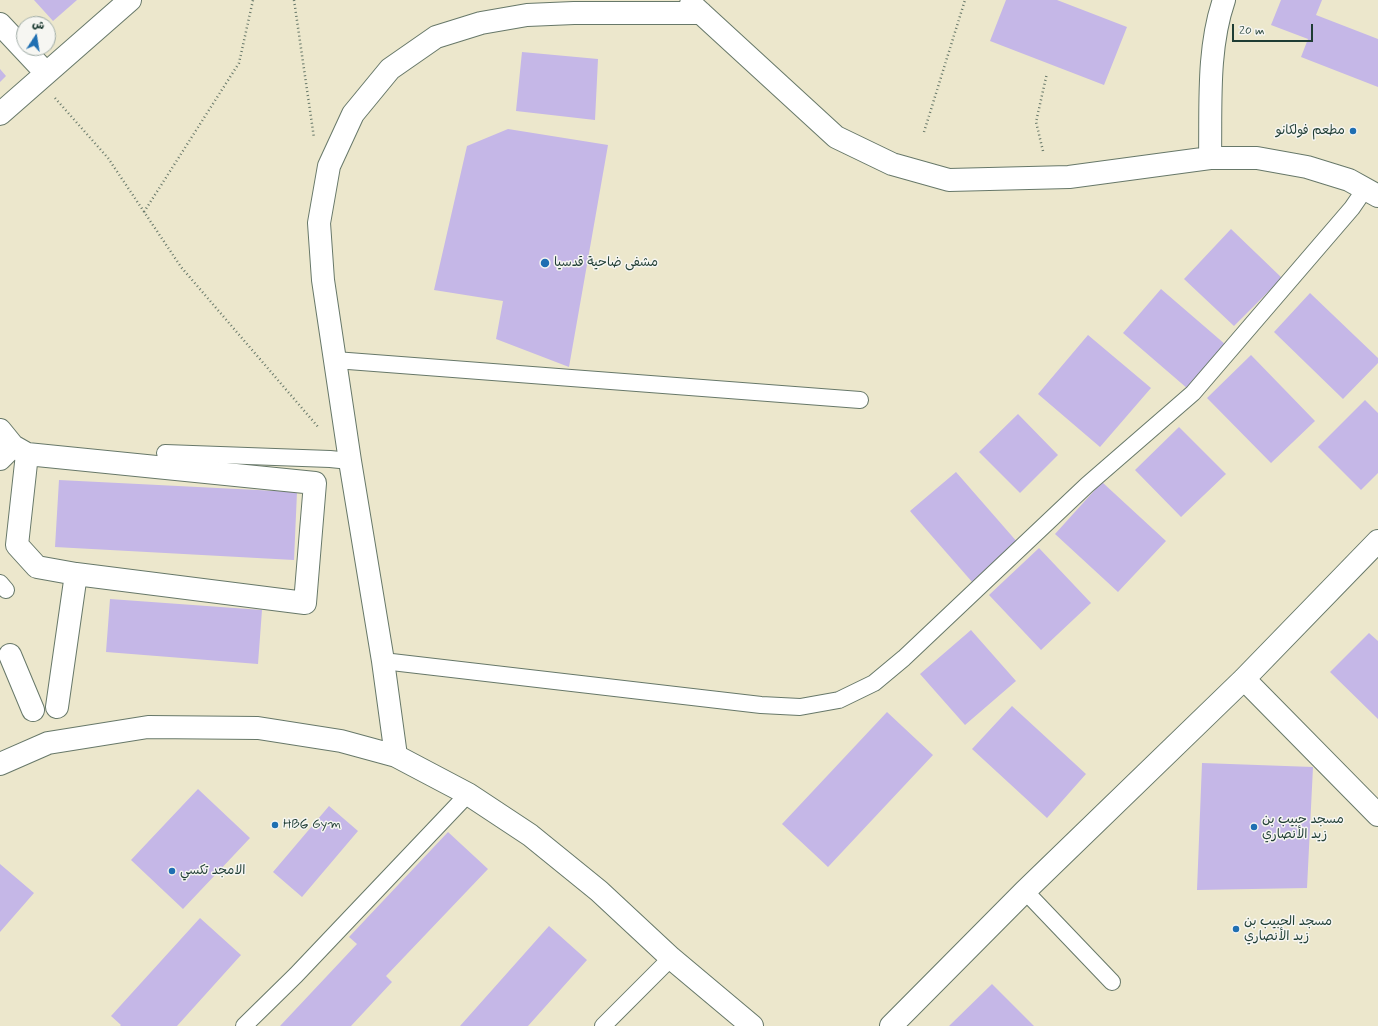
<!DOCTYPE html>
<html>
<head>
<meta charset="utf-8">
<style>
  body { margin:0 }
  #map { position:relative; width:1378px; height:1026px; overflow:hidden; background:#ece7cc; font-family:Mynerve,"Playpen Sans Arabic",sans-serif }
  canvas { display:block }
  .north { position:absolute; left:16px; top:16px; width:40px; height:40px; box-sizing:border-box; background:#f6f6f2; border:1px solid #a0aca6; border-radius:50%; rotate:12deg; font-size:11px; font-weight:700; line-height:16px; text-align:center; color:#1f3d34 }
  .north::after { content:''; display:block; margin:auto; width:14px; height:18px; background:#1f6fb2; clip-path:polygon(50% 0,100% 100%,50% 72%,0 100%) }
  .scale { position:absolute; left:1232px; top:24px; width:81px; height:18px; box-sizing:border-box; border:2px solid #1f3d34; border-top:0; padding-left:5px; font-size:12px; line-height:14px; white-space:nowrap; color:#1f3d34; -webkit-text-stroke:3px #f6f6f2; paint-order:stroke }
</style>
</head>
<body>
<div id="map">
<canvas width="1378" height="1026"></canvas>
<div class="north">ش</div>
<div class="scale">20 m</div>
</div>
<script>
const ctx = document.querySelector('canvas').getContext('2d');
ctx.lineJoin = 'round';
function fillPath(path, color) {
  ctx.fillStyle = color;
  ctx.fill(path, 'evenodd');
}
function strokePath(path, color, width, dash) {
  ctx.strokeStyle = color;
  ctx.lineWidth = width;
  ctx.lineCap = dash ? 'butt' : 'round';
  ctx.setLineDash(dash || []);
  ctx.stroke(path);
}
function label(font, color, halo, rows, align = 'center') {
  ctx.font = font + ' Mynerve,"Playpen Sans Arabic",sans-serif';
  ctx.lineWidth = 3;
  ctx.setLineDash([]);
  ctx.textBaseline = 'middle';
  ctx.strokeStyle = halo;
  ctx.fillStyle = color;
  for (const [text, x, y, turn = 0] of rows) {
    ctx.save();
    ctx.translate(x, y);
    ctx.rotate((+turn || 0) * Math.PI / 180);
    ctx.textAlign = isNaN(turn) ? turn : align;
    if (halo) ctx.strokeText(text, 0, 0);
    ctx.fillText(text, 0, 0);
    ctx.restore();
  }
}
const building = new Path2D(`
  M 34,0 L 77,0 L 53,21 Z
  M 1006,0 L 1057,0 L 1127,27 L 1104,85 L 990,41 Z
  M 1281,0 L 1322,0 L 1316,15 L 1378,39 L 1378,87 L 1301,57 L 1308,39 L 1271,25 Z
  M 522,52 L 598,59 L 595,120 L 516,111 Z
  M 0,69 L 6,76 L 0,82 Z
  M 508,129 L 608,145 L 569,367 L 496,339 L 503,301 L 434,290 L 467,146 Z
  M 1231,229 L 1282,278 L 1234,326 L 1184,279 Z
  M 1161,289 L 1226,345 L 1188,389 L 1123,333 Z
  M 1310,293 L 1378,358 L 1378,363 L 1343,399 L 1274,332 Z
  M 1088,335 L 1151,388 L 1100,447 L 1038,394 Z
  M 1251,355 L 1315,421 L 1271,463 L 1207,398 Z
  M 1365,400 L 1378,413 L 1378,473 L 1361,490 L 1318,447 Z
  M 1018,414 L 1058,455 L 1020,493 L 979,452 Z
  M 1179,427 L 1226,474 L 1181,517 L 1135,470 Z
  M 956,472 L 1018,543 L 973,583 L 910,511 Z
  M 59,480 L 297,492 L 294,560 L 55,547 Z
  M 1102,482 L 1166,541 L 1118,592 L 1055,534 Z
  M 1039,548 L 1091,603 L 1041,650 L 989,595 Z
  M 110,599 L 262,610 L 258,664 L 106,652 Z
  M 971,630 L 1016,681 L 965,725 L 920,674 Z
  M 1369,633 L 1378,641 L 1378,719 L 1330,672 Z
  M 1012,706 L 1086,774 L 1047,818 L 972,749 Z
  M 887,712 L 933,755 L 828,867 L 782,824 Z
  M 1202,763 L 1313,767 L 1307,888 L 1197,890 Z
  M 198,789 L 250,838 L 183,909 L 131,860 Z
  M 329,806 L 358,831 L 302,897 L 273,872 Z
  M 448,832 L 488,869 L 386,976 L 392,982 L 351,1026 L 280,1026 L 357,944 L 349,937 Z
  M 0,864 L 34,893 L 0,932 Z
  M 200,918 L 241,955 L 177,1026 L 120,1026 L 121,1025 L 111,1016 Z
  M 549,926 L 587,960 L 528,1026 L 460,1026 Z
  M 992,984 L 1034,1026 L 949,1026 Z`);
const path = new Path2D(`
  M 294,0 L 314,138
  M 55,98 L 108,158 L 181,267 L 319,428
  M 924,132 L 965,0
  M 1043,151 L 1036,122 L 1047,73
  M 144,212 L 239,63 L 253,0`);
const lane = new Path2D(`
  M 335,360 L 860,400
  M 165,453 L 330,459 L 350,461
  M 0,583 L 6,590
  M 383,661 L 761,705 L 800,707 L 839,700 L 874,683 L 904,658 L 1087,485 L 1193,393 L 1352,208 L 1365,189
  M 1025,891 L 1112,982
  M 244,1026 L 296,975 L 468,794
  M 603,1026 L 671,958`);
const street = new Path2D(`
  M 691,4 L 836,137 L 892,164 L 949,180 L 1069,177 L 1210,158 L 1257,158 L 1307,167 L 1349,180 L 1378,196
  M 0,24 L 46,73
  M 0,114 L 130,0
  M 1210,158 C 1211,107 1207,49 1224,0
  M 0,430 L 13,446 L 27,454
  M 0,459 L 13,446
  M 10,655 L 33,710
  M 1244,679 L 1378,815
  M 57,707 L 76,574 L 37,567 L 17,545 L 27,454 L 315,483 L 305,603 L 76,574
  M 396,756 L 383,661 L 350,461 L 323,280 L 319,223 L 329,166 L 353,114 L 390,69 L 436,37 L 481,23 L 527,15 L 574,13 L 701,13
  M 0,764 L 48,743 L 148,727 L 258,728 L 341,741 L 396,756 L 468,794 L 530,835 L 599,891 L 671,958 L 752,1026
  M 891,1026 L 1025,891 L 1244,679 L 1378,541`);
const markers = [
  [1353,131,4,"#1f6fb2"],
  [545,263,5,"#1f6fb2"],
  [275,825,4,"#1f6fb2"],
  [1254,827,4,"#1f6fb2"],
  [172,871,4,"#1f6fb2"],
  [1236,929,4,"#1f6fb2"]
];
const poiNames = [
  ["مطعم فولكانو",1345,131,"right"],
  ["مشفى ضاحية قدسيا",554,263],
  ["مسجد حبيب بن",1262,820],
  ["زيد الأنصاري",1262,835],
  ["HBG Gym",283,825],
  ["الامجد تكسي",180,871],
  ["مسجد الحبيب بن",1244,922],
  ["زيد الأنصاري",1244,937]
];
fillPath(building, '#c5b7e7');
strokePath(lane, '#677869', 18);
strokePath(street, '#677869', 24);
strokePath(path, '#677869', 2.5, [1, 3]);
strokePath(lane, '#fff', 16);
strokePath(street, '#fff', 22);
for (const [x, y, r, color] of markers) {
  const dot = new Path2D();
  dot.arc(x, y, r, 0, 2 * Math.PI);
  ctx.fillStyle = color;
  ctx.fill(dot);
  strokePath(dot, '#f6f6f2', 1.5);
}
label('13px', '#1f3d34', '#f6f6f2', poiNames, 'left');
</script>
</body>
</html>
